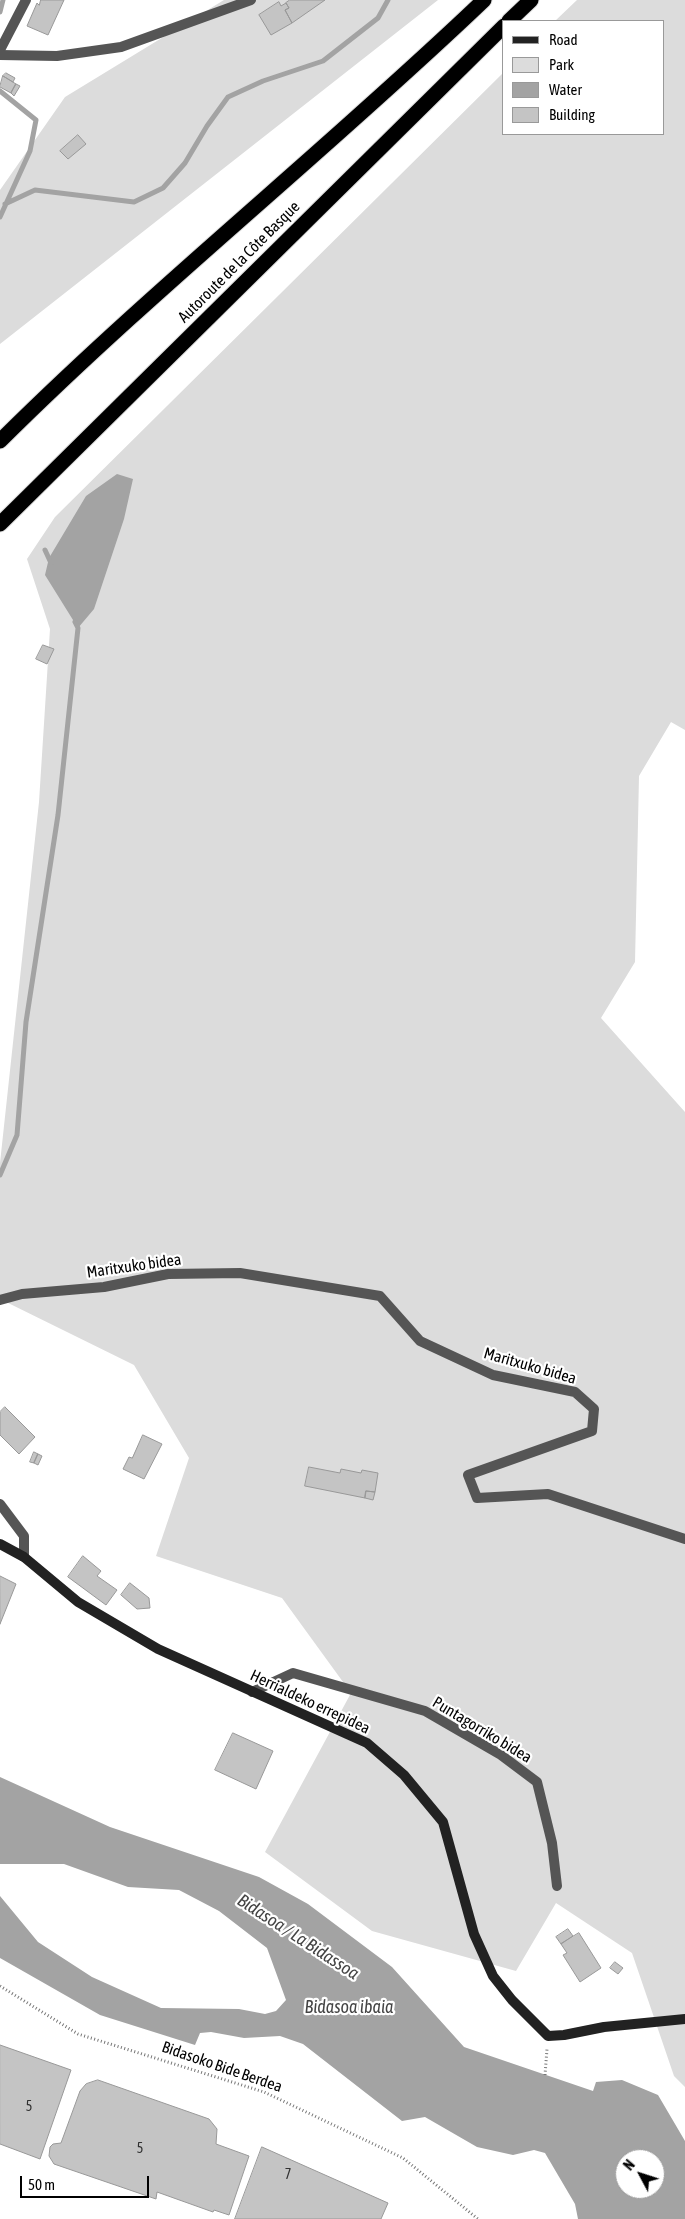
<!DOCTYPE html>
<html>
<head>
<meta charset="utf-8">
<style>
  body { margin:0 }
  #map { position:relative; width:685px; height:2219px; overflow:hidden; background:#fff; font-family:"Asap Condensed",sans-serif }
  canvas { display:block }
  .legend { position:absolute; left:502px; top:20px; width:162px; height:115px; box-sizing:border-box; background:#fff; border:1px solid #999; margin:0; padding:6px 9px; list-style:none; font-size:15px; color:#000 }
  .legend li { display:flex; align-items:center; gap:10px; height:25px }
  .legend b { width:25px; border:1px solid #999 }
  .north { position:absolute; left:615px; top:2149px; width:50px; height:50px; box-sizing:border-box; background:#fff; border:1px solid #999; border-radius:50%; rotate:310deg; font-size:14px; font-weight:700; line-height:20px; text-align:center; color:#000 }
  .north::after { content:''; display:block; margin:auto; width:18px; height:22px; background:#000; clip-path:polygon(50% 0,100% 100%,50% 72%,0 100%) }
  .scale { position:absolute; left:20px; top:2176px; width:129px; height:22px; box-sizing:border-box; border:2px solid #000; border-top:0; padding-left:6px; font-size:15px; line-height:18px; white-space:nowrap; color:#000; -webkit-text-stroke:4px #fff; paint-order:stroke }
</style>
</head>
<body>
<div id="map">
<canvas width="685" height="2219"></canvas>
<ul class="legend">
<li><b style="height:6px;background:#222"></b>Road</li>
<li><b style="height:14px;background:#dcdcdc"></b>Park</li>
<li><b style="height:14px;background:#a3a3a3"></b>Water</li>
<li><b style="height:14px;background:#c4c4c4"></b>Building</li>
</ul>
<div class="north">N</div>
<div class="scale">50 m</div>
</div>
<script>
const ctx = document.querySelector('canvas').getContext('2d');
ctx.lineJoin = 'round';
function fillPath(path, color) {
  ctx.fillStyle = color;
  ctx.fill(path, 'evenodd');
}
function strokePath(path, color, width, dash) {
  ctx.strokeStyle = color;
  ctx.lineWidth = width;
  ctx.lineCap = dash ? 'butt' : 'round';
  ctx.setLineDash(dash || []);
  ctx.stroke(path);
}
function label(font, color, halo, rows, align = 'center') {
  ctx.font = font + ' "Asap Condensed",sans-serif';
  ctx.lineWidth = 4.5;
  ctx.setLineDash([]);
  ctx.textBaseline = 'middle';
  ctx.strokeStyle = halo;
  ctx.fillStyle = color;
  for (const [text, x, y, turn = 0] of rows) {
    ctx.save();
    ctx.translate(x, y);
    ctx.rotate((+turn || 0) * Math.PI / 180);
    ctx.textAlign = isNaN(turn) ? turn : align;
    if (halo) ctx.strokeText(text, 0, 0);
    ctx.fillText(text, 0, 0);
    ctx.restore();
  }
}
const green = new Path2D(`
  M 224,0 L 438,0 L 0,344 L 0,190 L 65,97 Z
  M 577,0 L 685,0 L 685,730 L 671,722 L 639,776 L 635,962 L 601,1018 L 685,1112 L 685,2087 L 674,2076 L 632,1953 L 556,1903 L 516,1971 L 372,1931 L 265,1852 L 351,1693 L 282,1598 L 156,1556 L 189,1458 L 134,1365 L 0,1299 L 0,1163 L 39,802 L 50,629 L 27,559 L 55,517 L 504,72 L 504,134 L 664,134 L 664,21 L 555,21 Z`);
const water = new Path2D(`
  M 117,474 L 133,479 L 124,519 L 94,609 L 78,628 L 45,575 L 49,558 L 86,496 Z
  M 0,1777 L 110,1827 L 259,1877 L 308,1904 L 392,1967 L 464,2047 L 593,2091 L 596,2082 L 622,2080 L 658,2095 L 685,2141 L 685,2219 L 578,2219 L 575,2204 L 545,2153 L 534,2150 L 513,2155 L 477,2147 L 425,2117 L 402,2121 L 303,2044 L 280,2036 L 244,2038 L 211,2032 L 200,2033 L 195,2045 L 100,2015 L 0,1958 L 0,1896 L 38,1942 L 92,1977 L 161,2008 L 239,2009 L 265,2014 L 276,2011 L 286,2000 L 267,1948 L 219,1911 L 179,1890 L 128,1887 L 64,1864 L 0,1864 ZM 625,2159 L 655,2159 L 655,2189 L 625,2189 Z`);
const stream = new Path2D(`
  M 0,12 L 3,0
  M 0,91 L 36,120 L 30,151 L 0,217
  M 5,204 L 35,190 L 134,202 L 163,188 L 185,163 L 207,126 L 228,97 L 263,81 L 323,61 L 378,18 L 388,0
  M 45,550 L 51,563
  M 0,1175 L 17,1135 L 26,1022 L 58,815 L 78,628 L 75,622`);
const building = new Path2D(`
  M 41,0 L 64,0 L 48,35 L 27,26 L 37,3 L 39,5 Z
  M 290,0 L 325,0 L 292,23 L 285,10 L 289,8 L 286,3 Z
  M 279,2 L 281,6 L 286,3 L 289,8 L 285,10 L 292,23 L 271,35 L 259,15 Z
  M 6,73 L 15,78 L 13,82 L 3,76 Z
  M 3,76 L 16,84 L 11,93 L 0,87 Z
  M 16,84 L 20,86 L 14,96 L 11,93 Z
  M 78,135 L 86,144 L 68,159 L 60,151 Z
  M 43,645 L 54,649 L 47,664 L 36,659 Z
  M 5,1407 L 35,1437 L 19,1454 L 0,1435 L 0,1412 Z
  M 143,1435 L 162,1444 L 144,1479 L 123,1469 L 129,1457 L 132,1458 Z
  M 34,1452 L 38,1454 L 34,1463 L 30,1462 Z
  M 38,1454 L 42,1456 L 38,1465 L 34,1463 Z
  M 309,1467 L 340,1473 L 341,1469 L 361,1473 L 362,1470 L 378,1473 L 375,1492 L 366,1491 L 365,1498 L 305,1486 Z
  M 366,1491 L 375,1492 L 373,1500 L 365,1498 Z
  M 83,1556 L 101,1571 L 97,1576 L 117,1590 L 106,1605 L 68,1577 Z
  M 0,1576 L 16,1584 L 0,1624 Z
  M 130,1583 L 149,1598 L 150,1608 L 137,1609 L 121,1595 Z
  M 233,1733 L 273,1751 L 256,1789 L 215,1770 Z
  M 568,1929 L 573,1936 L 561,1944 L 556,1937 Z
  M 579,1933 L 601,1968 L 580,1982 L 563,1955 L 567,1953 L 561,1944 Z
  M 615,1962 L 623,1968 L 618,1974 L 610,1968 Z
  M 0,2045 L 71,2070 L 40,2159 L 0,2144 Z
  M 98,2080 L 209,2119 L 217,2129 L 216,2144 L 249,2156 L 229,2215 L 214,2210 L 213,2212 L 157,2192 L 156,2199 L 54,2164 L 49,2156 L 50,2147 L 53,2144 L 61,2143 L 80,2091 L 86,2084 Z
  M 262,2147 L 388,2203 L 381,2219 L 235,2219 Z`);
const path = new Path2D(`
  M 0,1986 L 78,2034 L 264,2092 L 403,2158 L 478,2219
  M 545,2075 L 547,2049`);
const lane = new Path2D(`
  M 0,50 L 26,0
  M 252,1692 L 293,1673 L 425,1711 L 501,1755 L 537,1782 L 552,1843 L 557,1886`);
const street = new Path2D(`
  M 0,55 L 57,56 L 121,47 L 251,0
  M 0,1300 L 22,1294 L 104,1287 L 168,1274 L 240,1273 L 380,1296 L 420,1341 L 493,1375 L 575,1392 L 594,1409 L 592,1431 L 468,1475 L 477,1498 L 548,1494 L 685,1539
  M 0,1504 L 24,1536 L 24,1557`);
const secondary = new Path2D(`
  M 0,1544 L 24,1557 L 78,1602 L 158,1649 L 367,1743 L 404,1775 L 443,1822 L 474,1934 L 493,1976 L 512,2000 L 548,2036 L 564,2035 L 604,2027 L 685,2019`);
const highway = new Path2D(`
  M 509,21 L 531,0
  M 0,441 C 155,287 326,151 484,0
  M 0,524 L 504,26`);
const numberNames = [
  ["5",29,2107],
  ["5",140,2149],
  ["7",288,2175]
];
const streetNames = [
  ["Autoroute de la Côte Basque",239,262,-45],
  ["Maritxuko bidea",134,1266,-8],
  ["Maritxuko bidea",530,1366,16],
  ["Herrialdeko errepidea",310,1702,25],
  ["Puntagorriko bidea",482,1730,31],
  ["Bidasoko Bide Berdea",222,2067,19]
];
const waterNames = [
  ["Bidasoa / La Bidassoa",298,1937,33],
  ["Bidasoa ibaia",349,2007]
];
fillPath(green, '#dcdcdc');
fillPath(water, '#a3a3a3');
strokePath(stream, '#a3a3a3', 5);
fillPath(building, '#c4c4c4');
strokePath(building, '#999', 1);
strokePath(highway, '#dbdbdb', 17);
strokePath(path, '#777', 3, [1, 2.5]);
strokePath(lane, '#555', 10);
strokePath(street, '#555', 10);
strokePath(secondary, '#222', 10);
strokePath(highway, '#000', 15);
label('14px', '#313131', null, numberNames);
label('16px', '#000', '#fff', streetNames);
label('italic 18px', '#444', '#fff', waterNames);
</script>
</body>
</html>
